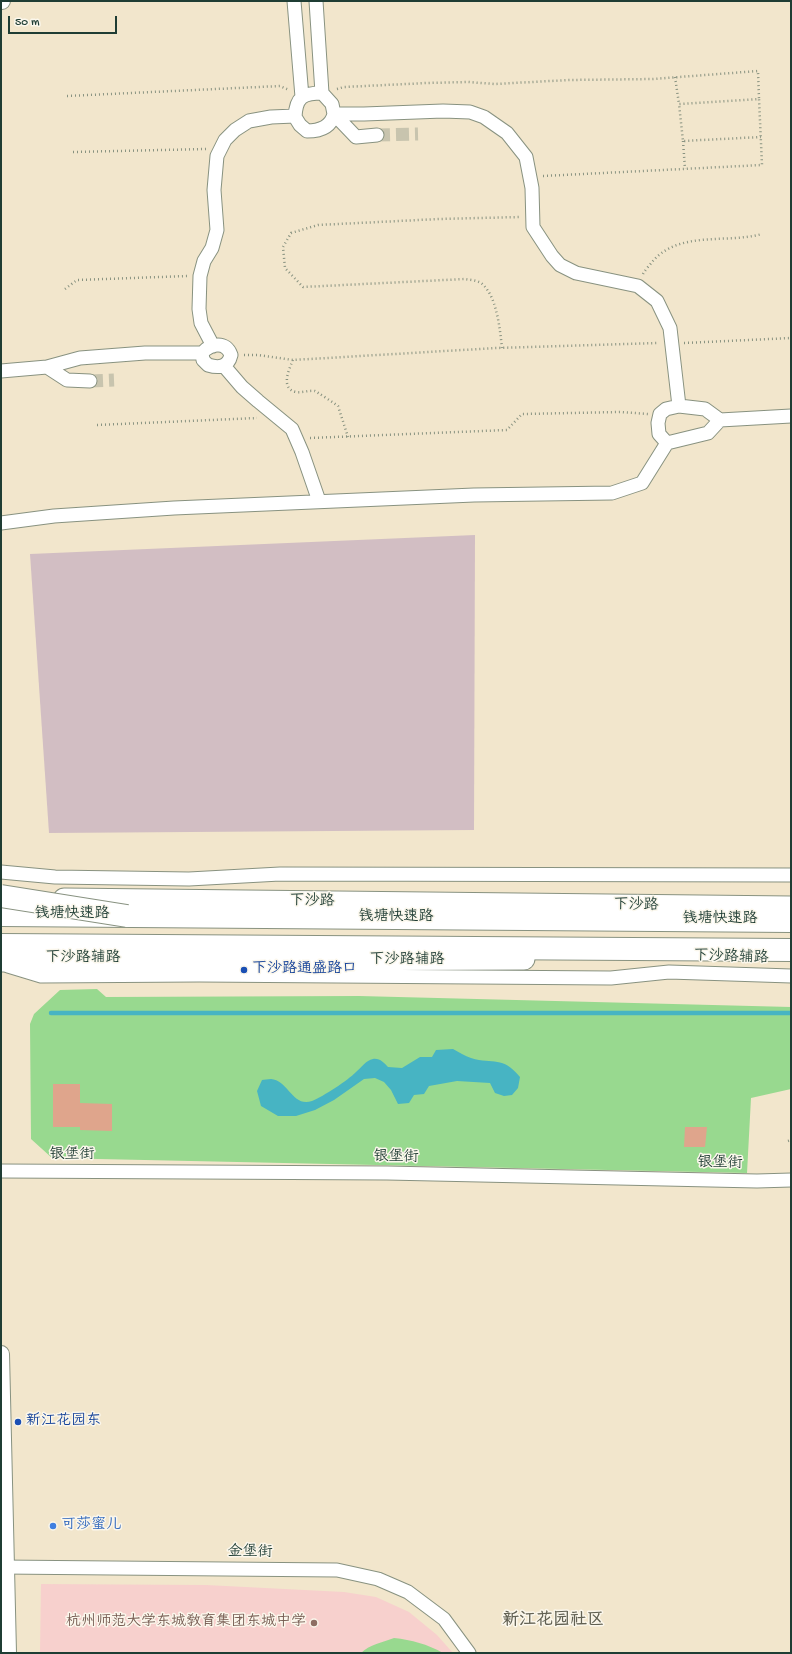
<!DOCTYPE html>
<html>
<head>
<meta charset="utf-8">
<style>
  body { margin:0 }
  #map { position:relative; width:792px; height:1654px; overflow:hidden; background:#f2e6cc; font-family:"Gochi Hand",sans-serif }
  canvas { display:block }
  .frame { position:absolute; inset:0; border:2px solid #1f3d34; pointer-events:none }
  .scale { position:absolute; left:8px; top:16px; width:109px; height:18px; box-sizing:border-box; border:2px solid #1f3d34; border-top:0; padding-left:5px; font-size:12px; line-height:14px; white-space:nowrap; color:#1f3d34; -webkit-text-stroke:3px #fbf7ec; paint-order:stroke }
</style>
</head>
<body>
<div id="map">
<canvas width="792" height="1654"></canvas>
<div class="frame"></div>
<div class="scale">50 m</div>
</div>
<script>
const ctx = document.querySelector('canvas').getContext('2d');
ctx.lineJoin = 'round';
function fillPath(path, color) {
  ctx.fillStyle = color;
  ctx.fill(path, 'evenodd');
}
function strokePath(path, color, width, dash) {
  ctx.strokeStyle = color;
  ctx.lineWidth = width;
  ctx.lineCap = dash ? 'butt' : 'round';
  ctx.setLineDash(dash || []);
  ctx.stroke(path);
}
function label(font, color, halo, rows, align = 'center') {
  ctx.font = font + ' "Gochi Hand","LXGW WenKai TC",sans-serif';
  ctx.lineWidth = 3;
  ctx.setLineDash([]);
  ctx.textBaseline = 'middle';
  ctx.strokeStyle = halo;
  ctx.fillStyle = color;
  for (const [text, x, y, turn = 0] of rows) {
    ctx.save();
    ctx.translate(x, y);
    ctx.rotate((+turn || 0) * Math.PI / 180);
    ctx.textAlign = isNaN(turn) ? turn : align;
    if (halo) ctx.strokeText(text, 0, 0);
    ctx.fillText(text, 0, 0);
    ctx.restore();
  }
}
const built = new Path2D(`
  M 41,1584 L 206,1585 L 344,1592 L 376,1597 L 409,1612 L 437,1635 L 453,1653 L 40,1653 Z`);
const industrial = new Path2D(`
  M 475,535 L 474,830 L 49,833 L 30,554 Z`);
const green = new Path2D(`
  M 97,989 L 106,997 L 359,996 L 791,1007 L 791,1089 L 751,1098 L 747,1173 L 52,1158 L 31,1139 L 30,1024 L 34,1014 L 60,990 Z
  M 394,1638 C 412,1640 427,1644 443,1653 L 361,1653 C 369,1645 383,1642 394,1638 Z`);
const water = new Path2D(`
  M 453,1049 C 459,1052 465,1056 471,1058 C 494,1065 502,1055 520,1077 L 518,1088 L 512,1095 L 504,1096 L 495,1093 L 490,1083 L 457,1081 L 429,1086 L 424,1094 L 414,1095 L 409,1103 L 398,1104 L 391,1090 L 384,1082 L 375,1078 L 364,1079 L 334,1100 L 315,1110 L 296,1116 L 278,1116 L 261,1106 L 257,1091 L 262,1080 C 264,1080 268,1079 271,1079 C 288,1080 293,1108 312,1101 C 324,1096 347,1081 356,1072 C 361,1068 366,1060 373,1059 C 380,1058 384,1063 388,1067 L 402,1068 L 420,1057 L 432,1057 L 436,1050 Z`);
const stream = new Path2D(`
  M 51,1013 L 791,1013`);
const building = new Path2D(`
  M 53,1084 L 80,1084 L 80,1103 L 112,1104 L 112,1131 L 80,1130 L 80,1127 L 53,1127 Z
  M 685,1127 L 707,1127 L 705,1147 L 684,1147 Z`);
const minorTunnel = new Path2D(`
  M 377,135 L 418,134
  M 90,381 L 114,380`);
const path = new Path2D(`
  M 675,77 L 679,104
  M 337,89 L 344,87 L 427,83 L 468,82 L 495,84 L 569,80 L 653,79 L 758,71 L 759,99
  M 67,96 L 280,86 L 289,90
  M 683,141 L 685,169
  M 73,152 L 206,149
  M 543,176 L 762,165 L 759,99 L 679,104 L 683,141 L 761,137
  M 643,274 C 645,270 649,266 652,262 C 679,230 726,244 762,234
  M 65,289 L 77,280 L 188,276
  M 684,343 L 791,338
  M 502,348 C 500,330 497,295 481,283 C 476,280 470,280 465,279 L 303,287 L 285,268 L 283,247 L 291,233 L 318,225 L 439,219 L 520,217
  M 244,355 L 258,355 L 293,360 L 496,348 L 659,343
  M 293,360 C 289,369 280,389 296,392 C 302,393 309,390 315,391 C 317,392 334,403 338,406 L 348,437
  M 97,425 L 257,418
  M 310,438 L 507,430 L 522,414 L 621,412 L 648,414
  M 788,1141 L 791,1140`);
const minor = new Path2D(`
  M 294,1 L 302,97
  M 316,1 L 322,93
  M 334,114 L 364,114 L 443,111 L 470,112 L 484,117 L 507,133 L 526,157 L 532,188 L 533,227 L 552,256 L 560,265 L 576,273 L 638,286 L 657,301 L 670,328 L 679,406 L 705,409 L 720,420 L 791,416
  M 334,114 C 331,127 320,131 307,131 L 300,125 L 295,117 C 296,97 303,93 322,93 L 332,104 L 334,114 L 356,137 L 377,135
  M 213,346 L 201,323 L 199,309 L 200,276 L 204,261 L 212,248 L 217,230 L 214,190 L 217,156 L 225,140 L 235,130 L 249,121 L 271,117 L 295,116
  M 224,366 L 242,387 L 258,401 L 292,429 L 302,452 L 319,501
  M 47,367 L 80,358 L 145,353 L 202,353 L 203,360 L 208,365 C 218,368 228,368 231,355 C 226,341 211,343 202,353
  M 1,371 L 47,367 L 67,380 L 90,381
  M 679,406 L 666,409 L 660,414 L 658,423 L 659,434 L 667,443 L 708,433 L 720,420
  M 1,523 L 54,516 L 174,508 L 474,495 L 612,493 L 642,483 L 667,443
  M 1,872 L 55,877 L 189,879 L 280,874 L 791,875
  M 8,966 L 41,976 L 199,975 L 611,978 L 669,972 L 791,976
  M 1,1171 L 387,1173 L 757,1181 L 791,1180
  M 1,1567 L 337,1570 L 378,1579 L 408,1592 L 444,1619 L 469,1653`);
const tertiary = new Path2D(`
  M 1,1 L 2,1
  M 1,1354 L 8,1653`);
const primary = new Path2D(`
  M 64,899 L 791,907
  M 1,961 L 524,959`);
const trunk = new Path2D(`
  M 1,915 L 791,921
  M 1,945 L 791,950`);
const trunkBridge = new Path2D(`
  M 1,896 L 127,916`);
const markers = [
  [244,970,4,"#1a4fb4"],
  [18,1422,4,"#1a4fb4"],
  [53,1526,4,"#3f7fe0"],
  [314,1623,4,"#8d6e63"]
];
const streetNames = [
  ["下沙路",312,902,1],
  ["下沙路",636,906,1],
  ["钱塘快速路",72,915],
  ["钱塘快速路",396,918],
  ["钱塘快速路",720,920],
  ["下沙路辅路",731,958,2],
  ["下沙路辅路",83,959],
  ["下沙路辅路",407,961],
  ["银堡街",72,1156],
  ["银堡街",396,1158,1],
  ["银堡街",720,1164,1],
  ["金堡街",250,1553,1]
];
const transitNames = [
  ["下沙路通盛路口",252,970],
  ["新江花园东",26,1422]
];
const shopNames = [
  ["可莎蜜儿",61,1526]
];
const educationNames = [
  ["杭州师范大学东城教育集团东城中学",306,1623]
];
const quarterNames = [
  ["新江花园社区",553,1621]
];
fillPath(built, '#f7d0cd');
fillPath(industrial, '#d2bec3');
fillPath(green, '#98d98f');
fillPath(water, '#47b4c3');
strokePath(stream, '#47b4c3', 4.5);
fillPath(building, '#dfa58c');
strokePath(minorTunnel, '#c8c4ae', 13, [13, 6]);
strokePath(minor, '#889280', 15);
strokePath(tertiary, '#889280', 18);
strokePath(primary, '#889280', 23);
strokePath(trunk, '#889280', 24);
strokePath(path, '#889280', 2.5, [1, 3]);
strokePath(minor, '#fff', 13);
strokePath(tertiary, '#fff', 16);
strokePath(primary, '#fff', 21);
strokePath(trunk, '#fff', 22);
strokePath(trunkBridge, '#889280', 24, []);
strokePath(trunkBridge, '#fff', 22);
for (const [x, y, r, color] of markers) {
  const dot = new Path2D();
  dot.arc(x, y, r, 0, 2 * Math.PI);
  ctx.fillStyle = color;
  ctx.fill(dot);
  strokePath(dot, '#fbf7ec', 1.5);
}
label('15px', '#1f3d34', '#fbf7ec', streetNames);
label('15px', '#164399', '#fbf7ec', transitNames, 'left');
label('15px', '#366cbe', '#fbf7ec', shopNames, 'left');
label('15px', '#785e54', '#fbf7ec', educationNames, 'right');
label('bold 17px', '#626153', '#fbf7ec', quarterNames);
</script>
</body>
</html>
